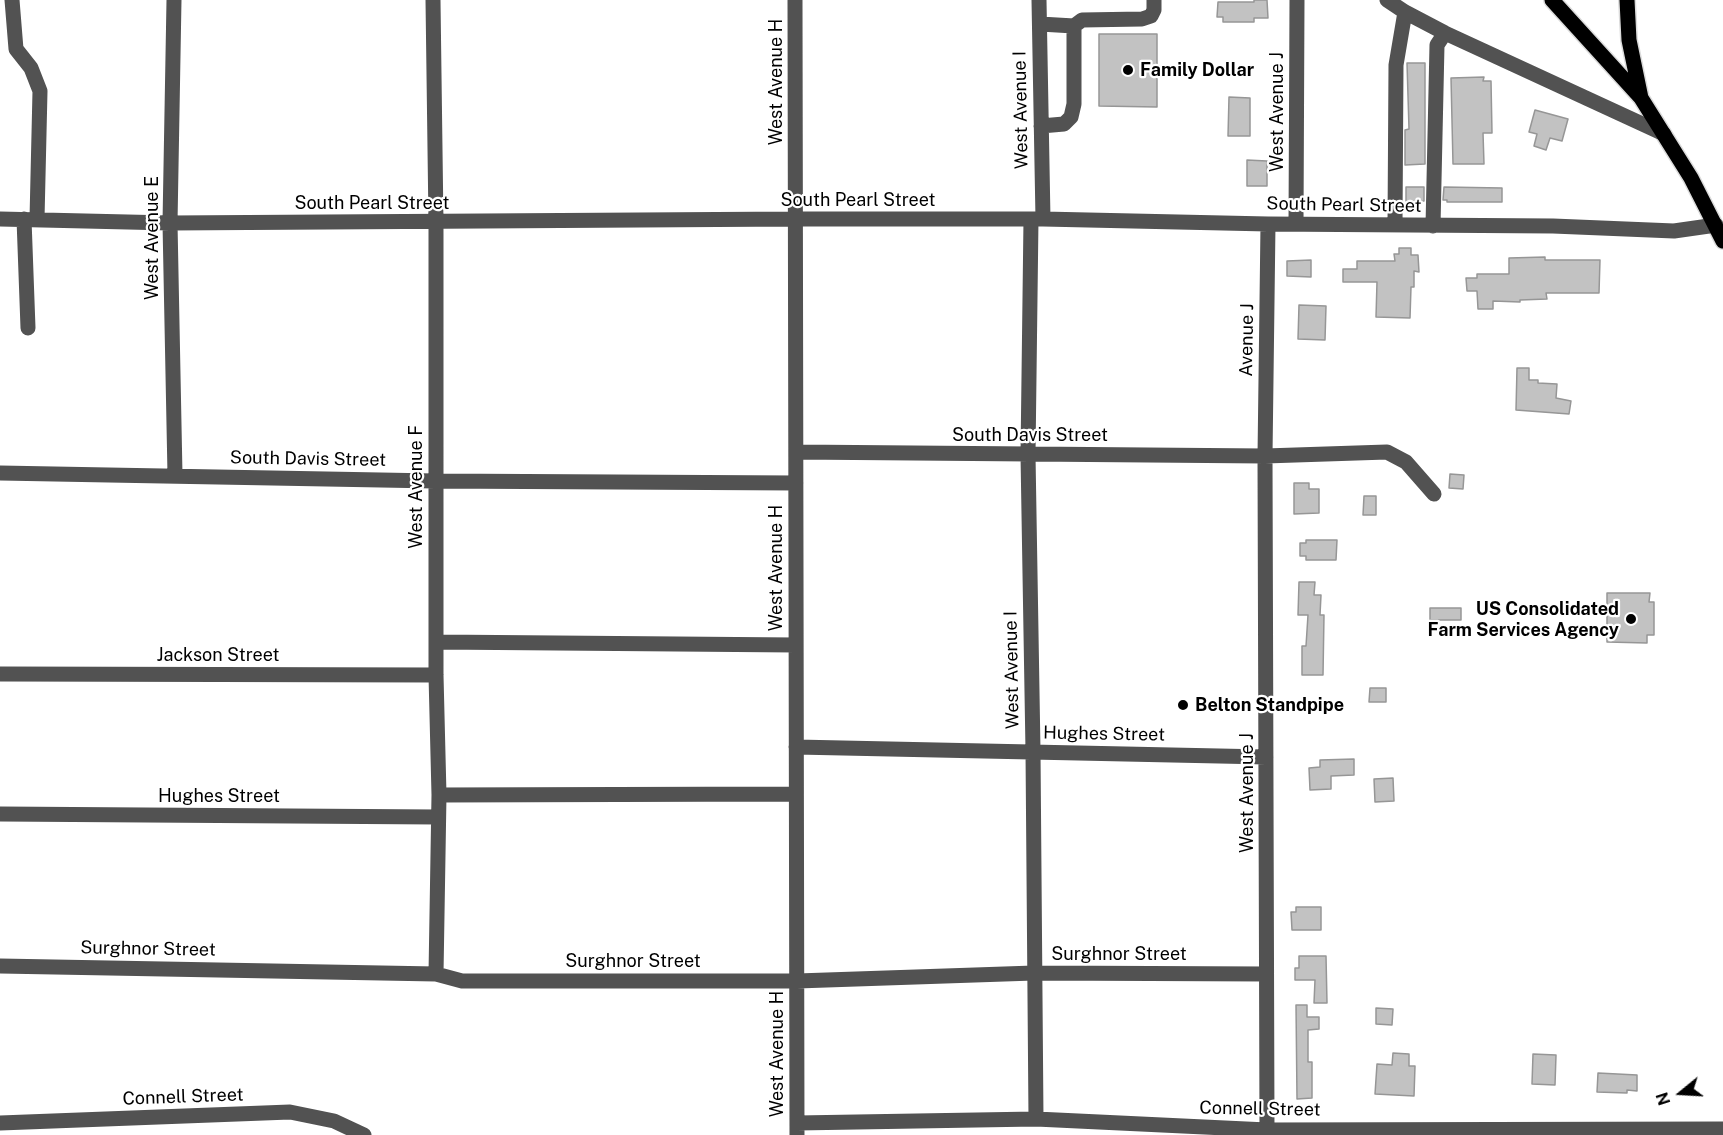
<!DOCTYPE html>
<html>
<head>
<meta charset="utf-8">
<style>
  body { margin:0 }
  #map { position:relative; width:1723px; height:1135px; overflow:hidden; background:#fff; font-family:"Public Sans",sans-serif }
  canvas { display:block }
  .north { position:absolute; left:1651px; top:1063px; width:60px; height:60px; -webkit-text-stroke:4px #fff; paint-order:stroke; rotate:252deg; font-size:16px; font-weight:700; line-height:24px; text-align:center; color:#000 }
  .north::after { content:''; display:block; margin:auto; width:21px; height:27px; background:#000; clip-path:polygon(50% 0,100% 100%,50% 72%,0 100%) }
</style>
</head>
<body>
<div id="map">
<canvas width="1723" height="1135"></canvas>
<div class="north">N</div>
</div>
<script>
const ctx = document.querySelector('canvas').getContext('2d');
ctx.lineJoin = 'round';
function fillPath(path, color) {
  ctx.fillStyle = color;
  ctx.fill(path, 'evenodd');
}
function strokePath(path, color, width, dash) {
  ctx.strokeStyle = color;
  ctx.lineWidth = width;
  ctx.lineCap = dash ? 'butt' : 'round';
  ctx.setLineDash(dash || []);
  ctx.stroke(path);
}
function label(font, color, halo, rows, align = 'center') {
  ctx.font = font + ' "Public Sans",sans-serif';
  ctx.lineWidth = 4.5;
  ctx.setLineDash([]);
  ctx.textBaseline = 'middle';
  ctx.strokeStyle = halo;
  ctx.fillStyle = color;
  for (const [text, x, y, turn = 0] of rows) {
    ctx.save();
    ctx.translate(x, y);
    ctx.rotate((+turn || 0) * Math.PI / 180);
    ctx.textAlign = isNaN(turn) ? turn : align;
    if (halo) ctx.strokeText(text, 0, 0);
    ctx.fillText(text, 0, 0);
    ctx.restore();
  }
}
const building = new Path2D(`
  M 1254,0 L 1267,0 L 1268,18 L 1254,18 L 1254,22 L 1223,22 L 1223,17 L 1217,17 L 1218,2 L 1254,2 Z
  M 1099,34 L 1157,34 L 1157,107 L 1099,106 Z
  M 1407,63 L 1425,63 L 1425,164 L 1405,165 L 1405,130 L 1409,129 Z
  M 1484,77 L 1483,81 L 1491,81 L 1492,133 L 1483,133 L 1484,164 L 1453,164 L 1451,78 Z
  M 1229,97 L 1250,98 L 1250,136 L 1228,136 Z
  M 1535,110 L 1568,119 L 1562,141 L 1550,138 L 1546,150 L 1534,146 L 1537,134 L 1529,132 Z
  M 1247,160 L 1267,161 L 1267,186 L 1247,186 Z
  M 1406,187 L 1424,187 L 1424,201 L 1406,201 Z
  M 1444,187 L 1502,188 L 1502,202 L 1447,202 L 1447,200 L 1443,200 Z
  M 1399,248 L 1411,248 L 1411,255 L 1418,255 L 1419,272 L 1414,271 L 1414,287 L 1411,287 L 1410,318 L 1376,317 L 1377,282 L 1343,282 L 1343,269 L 1357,269 L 1357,261 L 1395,261 L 1394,254 L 1399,254 Z
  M 1545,257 L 1545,260 L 1600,260 L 1599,293 L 1546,293 L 1547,299 L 1520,300 L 1520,302 L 1493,301 L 1493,309 L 1478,309 L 1477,291 L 1467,291 L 1466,278 L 1477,278 L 1477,274 L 1509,274 L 1509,258 Z
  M 1311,260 L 1311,277 L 1287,276 L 1287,261 Z
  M 1299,305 L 1326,306 L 1325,340 L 1298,339 Z
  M 1517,368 L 1529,368 L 1529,380 L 1538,380 L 1538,383 L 1557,384 L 1556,398 L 1571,401 L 1569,414 L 1516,410 Z
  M 1450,474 L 1464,475 L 1463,489 L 1449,488 Z
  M 1294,483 L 1309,483 L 1309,489 L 1319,489 L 1319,513 L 1294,514 Z
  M 1364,496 L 1376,496 L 1376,515 L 1363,515 Z
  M 1306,540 L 1337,540 L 1336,560 L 1306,560 L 1306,556 L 1300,556 L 1300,543 L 1306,543 Z
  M 1299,582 L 1315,582 L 1314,595 L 1321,595 L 1320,615 L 1324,615 L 1323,675 L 1302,675 L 1302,646 L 1306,646 L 1308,615 L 1298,615 Z
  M 1607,593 L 1650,593 L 1649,602 L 1654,602 L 1654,635 L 1647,635 L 1647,643 L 1607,642 Z
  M 1430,608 L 1461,608 L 1461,620 L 1430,620 Z
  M 1370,688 L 1386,688 L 1386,702 L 1369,702 Z
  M 1354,759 L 1354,775 L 1331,776 L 1331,789 L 1310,790 L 1309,768 L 1320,767 L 1320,760 Z
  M 1393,778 L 1394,801 L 1375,802 L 1374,779 Z
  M 1296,907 L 1321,907 L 1321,930 L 1292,930 L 1291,912 L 1296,912 Z
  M 1299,956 L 1326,956 L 1327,1003 L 1314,1003 L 1315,980 L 1295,980 L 1295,968 L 1299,968 Z
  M 1296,1005 L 1307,1005 L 1307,1017 L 1319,1017 L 1319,1029 L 1308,1030 L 1308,1062 L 1312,1062 L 1312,1098 L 1297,1099 Z
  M 1376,1008 L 1393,1009 L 1392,1025 L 1376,1024 Z
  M 1393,1053 L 1409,1054 L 1409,1066 L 1415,1066 L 1414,1096 L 1375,1094 L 1377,1064 L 1392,1065 Z
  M 1533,1054 L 1556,1055 L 1555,1085 L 1532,1084 Z
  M 1598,1073 L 1637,1075 L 1637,1091 L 1627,1090 L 1627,1093 L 1597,1092 Z`);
const minor = new Path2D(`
  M 12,0 L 16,49 L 31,68 L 40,91 L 37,219
  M 174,0 L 170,223 L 175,475
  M 433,0 L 436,223 L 436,675 L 439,795 L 436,974
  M 795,0 L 797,1135
  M 1039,0 L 1043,219
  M 1387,0 L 1405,12 L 1445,33 L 1664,134
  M 1040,24 L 1074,26
  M 1041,126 L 1064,124 L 1071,117 L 1074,104 L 1074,26 L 1082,20 L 1142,19 L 1151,16 L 1154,10 L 1154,0
  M 0,219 L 170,223 L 795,219 L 1043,219 L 1268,224 L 1553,226 L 1674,231 L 1716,225
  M 24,219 L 28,328
  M 1031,219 L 1028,455 L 1033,751 L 1036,1119
  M 1296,224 L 1297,0
  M 1395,225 L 1396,65 L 1405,12
  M 1433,226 L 1437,45 L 1445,33
  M 796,452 L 1265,456 L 1387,452 L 1406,462 L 1434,494
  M 0,473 L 435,481 L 796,483
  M 437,642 L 796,645
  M 0,674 L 436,675
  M 796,747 L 1266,757
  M 439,795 L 796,794
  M 0,814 L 437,817
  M 0,966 L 436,974 L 462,981 L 797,981 L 1034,973 L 1266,974
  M 0,1123 L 290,1112 L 334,1121 L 364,1135
  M 797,1123 L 1036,1119 L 1267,1130 L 1723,1129
  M 1267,1130 L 1265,456 L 1268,224`);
const major = new Path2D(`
  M 1552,0 L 1641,98
  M 1627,0 L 1629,40 L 1641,98 L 1691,178 L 1723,241`);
const markers = [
  [1128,70,6,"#000"],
  [1631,619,6,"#000"],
  [1183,705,6,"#000"]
];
const poiNames = [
  ["Family Dollar",1140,70],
  ["US Consolidated",1619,609,"right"],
  ["Farm Services Agency",1619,630,"right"],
  ["Belton Standpipe",1195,705]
];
const streetNames = [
  ["West Avenue H",776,82,-90],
  ["West Avenue I",1021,110,-91],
  ["West Avenue J",1277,112,-90],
  ["South Pearl Street",858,200],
  ["South Pearl Street",372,203],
  ["South Pearl Street",1344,205,1],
  ["West Avenue E",152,238,-90],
  ["Avenue J",1247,340,-89],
  ["South Davis Street",1030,435],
  ["South Davis Street",308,459,1],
  ["West Avenue F",416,487,-90],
  ["West Avenue H",776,568,-90],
  ["Jackson Street",218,655],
  ["West Avenue I",1012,670,-91],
  ["Hughes Street",1104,734,1],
  ["West Avenue J",1247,793,-90],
  ["Hughes Street",219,796],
  ["Surghnor Street",148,949,1],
  ["Surghnor Street",1119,954],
  ["Surghnor Street",633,961],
  ["West Avenue H",777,1054,-90],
  ["Connell Street",183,1097,-2],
  ["Connell Street",1260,1109,1]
];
fillPath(building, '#c2c2c2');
strokePath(building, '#969696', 1.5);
strokePath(major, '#dbdbdb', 18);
strokePath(minor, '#525252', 15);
strokePath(major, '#000', 15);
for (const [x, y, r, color] of markers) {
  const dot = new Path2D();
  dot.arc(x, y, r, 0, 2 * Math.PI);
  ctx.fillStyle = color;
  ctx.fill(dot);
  strokePath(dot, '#fff', 2);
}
label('bold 18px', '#000', '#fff', poiNames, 'left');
label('18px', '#000', '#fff', streetNames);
</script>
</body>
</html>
